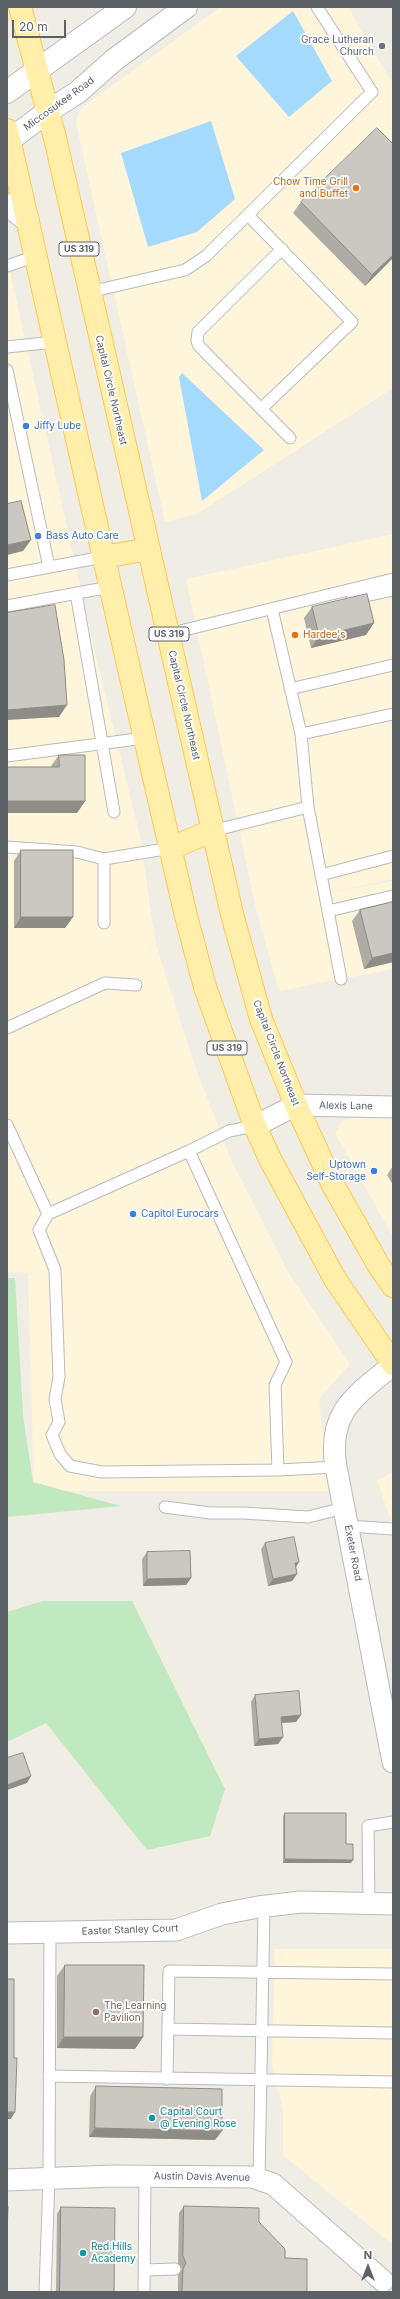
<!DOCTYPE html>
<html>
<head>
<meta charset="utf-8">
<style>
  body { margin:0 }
  #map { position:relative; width:400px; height:2299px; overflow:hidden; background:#f0ede4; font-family:Inter,sans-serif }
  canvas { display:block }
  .frame { position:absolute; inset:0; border:8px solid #5c6166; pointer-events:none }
  .north { position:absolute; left:348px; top:2247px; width:40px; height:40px; -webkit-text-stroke:3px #fff; paint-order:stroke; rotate:0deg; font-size:11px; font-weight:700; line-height:16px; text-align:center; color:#5c6166 }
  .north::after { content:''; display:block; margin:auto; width:14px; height:18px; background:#5c6166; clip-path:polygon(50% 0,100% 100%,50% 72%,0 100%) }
  .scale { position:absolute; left:12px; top:20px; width:54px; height:18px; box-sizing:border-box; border:2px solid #5c6166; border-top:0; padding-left:5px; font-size:12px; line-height:14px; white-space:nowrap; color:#5c6166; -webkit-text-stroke:3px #fff; paint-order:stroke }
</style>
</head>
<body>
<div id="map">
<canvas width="400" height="2299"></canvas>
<div class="frame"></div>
<div class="north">N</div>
<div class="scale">20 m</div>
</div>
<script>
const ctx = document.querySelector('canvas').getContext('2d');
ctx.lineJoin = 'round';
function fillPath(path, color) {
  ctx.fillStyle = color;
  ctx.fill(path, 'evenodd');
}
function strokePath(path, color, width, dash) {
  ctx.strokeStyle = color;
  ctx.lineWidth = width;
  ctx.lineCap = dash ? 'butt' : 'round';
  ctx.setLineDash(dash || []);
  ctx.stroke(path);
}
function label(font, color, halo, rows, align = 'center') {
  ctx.font = font + ' Inter,sans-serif';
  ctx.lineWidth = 3.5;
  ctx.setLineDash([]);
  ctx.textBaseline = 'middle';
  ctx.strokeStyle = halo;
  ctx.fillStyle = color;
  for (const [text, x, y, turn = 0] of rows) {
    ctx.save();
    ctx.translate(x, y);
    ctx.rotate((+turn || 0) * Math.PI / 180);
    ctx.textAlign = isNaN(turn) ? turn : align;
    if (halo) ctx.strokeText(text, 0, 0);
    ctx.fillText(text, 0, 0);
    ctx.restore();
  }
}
const commercial = new Path2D(`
  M 221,7 L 348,7 L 393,84 L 393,388 L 197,514 L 165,522 L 76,123 L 79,111 L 89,102 Z
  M 7,258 L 97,661 L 139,832 L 156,945 L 196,1069 L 231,1159 L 287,1270 L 350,1364 L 319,1399 L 328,1491 L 34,1491 L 28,1273 L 7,1272 Z
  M 393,534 L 393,879 L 322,894 L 393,881 L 393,969 L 279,991 L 256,909 L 186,579 Z
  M 361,1116 L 393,1116 L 393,1237 L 335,1133 L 342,1121 Z
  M 393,1472 L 393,1527 L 377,1480 Z
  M 275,1949 L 393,1949 L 393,2245 L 283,2155 L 283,2111 L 272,2064 Z`);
const green = new Path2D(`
  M 7,1278 L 15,1278 L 23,1415 L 33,1482 L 121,1506 L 7,1517 Z
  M 43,1601 L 132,1601 L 225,1789 L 210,1836 L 147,1850 L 46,1723 L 7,1742 L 7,1612 Z`);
const water = new Path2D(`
  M 293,11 L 332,81 L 289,117 L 236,56 Z
  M 211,121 L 235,199 L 197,232 L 148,247 L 121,153 Z
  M 182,373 L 264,450 L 202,501 L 179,377 Z`);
const service = new Path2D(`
  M 248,215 L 352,322 L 261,409
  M 282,249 L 198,332 L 197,341 L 199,346 L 290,438
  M 7,266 L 36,256
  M 89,292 L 185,270 L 206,256 L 372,92 L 317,7
  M 7,347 L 54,342
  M 7,370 L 49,567
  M 7,575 L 103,557
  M 76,593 L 114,812
  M 352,599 L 393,590
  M 7,606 L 110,587
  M 272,609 L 301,734 L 308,807 L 341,979
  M 168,634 L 393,579
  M 290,689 L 393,665
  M 301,734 L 393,714
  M 7,756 L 145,738
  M 212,831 L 308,807
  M 7,847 L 77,852 L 104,859 L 171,848
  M 321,875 L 393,856
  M 328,911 L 393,896
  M 104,923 L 104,859
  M 7,1028 L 105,983 L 136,985
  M 7,1125 L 48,1214 L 189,1151 L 229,1131 L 255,1126
  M 189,1151 L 286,1362 L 275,1385 L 278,1470 L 336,1467
  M 48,1214 L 39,1230 L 55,1270 L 59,1377 L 55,1399 L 59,1422 L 52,1435 L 60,1454 L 70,1466 L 102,1472 L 278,1470
  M 165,1507 L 210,1513 L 243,1513 L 308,1517 L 344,1508
  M 348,1526 L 393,1529
  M 369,1904 L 368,1826 L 393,1822
  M 168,2029 L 393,2033
  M 49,2076 L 393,2082
  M 167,2079 L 169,1971 L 393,1974
  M 259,2180 L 264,1906
  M 145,2270 L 175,2269
  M 45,2292 L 49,2178 L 50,1932
  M 144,2292 L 145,2177`);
const minor = new Path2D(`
  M 255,1126 L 296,1105 L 393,1107
  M 393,1365 C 355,1396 327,1412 336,1467 L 393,1762
  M 7,1933 L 176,1930 L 222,1914 L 258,1907 L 301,1902 L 393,1904
  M 7,2180 L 113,2176 L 252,2177 L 273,2184 L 383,2281`);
const tertiary = new Path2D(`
  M 7,92 L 125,7
  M 7,142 L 47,112 L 78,92 L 114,60 L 186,7
  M 7,205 L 28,221`);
const primary = new Path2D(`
  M 20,7 L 55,138 L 232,914 L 261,1019 L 296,1105 L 333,1185 L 379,1266 L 393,1286
  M 7,130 L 137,704 L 186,916 L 205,987 L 255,1126 L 270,1159 L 335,1279 L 393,1364
  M 103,557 L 149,549
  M 171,848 L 212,831`);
const wall = new Path2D(`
  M 393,144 L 393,258 L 365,286 L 293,213 L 301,202 Z
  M 312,607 L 366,635 L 311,648 L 304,618 Z
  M 59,755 L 85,801 L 77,813 L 7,813 L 51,767 L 51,766 Z
  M 21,850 L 73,917 L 65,928 L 14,928 L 14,861 Z
  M 393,902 L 393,962 L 364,969 L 352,921 L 360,910 Z
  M 393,1166 L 393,1185 L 387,1175 Z
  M 265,1543 L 296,1568 L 297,1574 L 292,1581 L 268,1586 L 261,1549 Z
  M 147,1552 L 191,1578 L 186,1585 L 143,1586 L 142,1559 Z
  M 255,1695 L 301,1715 L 296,1722 L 282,1723 L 283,1737 L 278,1744 L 254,1746 L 251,1702 Z
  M 285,1813 L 351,1863 L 283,1863 L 283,1816 Z
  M 65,1965 L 143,2037 L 135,2049 L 57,2048 L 57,1976 Z
  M 96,2086 L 222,2131 L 215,2140 L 89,2137 L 90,2096 Z
  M 184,2206 L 259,2222 L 285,2258 L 307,2292 L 178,2292 L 178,2275 L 182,2269 L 178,2263 L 179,2213 Z
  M 61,2207 L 114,2292 L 56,2292 L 57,2214 Z`);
const shadedWall = new Path2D(`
  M 393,255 L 393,258 L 365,286 L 372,275 Z
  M 31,540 L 23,551 L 7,555 L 7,545 Z
  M 374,623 L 366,635 L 311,648 L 319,636 Z
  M 67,705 L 59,717 L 7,720 L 7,710 Z
  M 7,801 L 85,801 L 77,813 L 7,813 Z
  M 21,917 L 73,917 L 65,928 L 14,928 Z
  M 393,953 L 393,962 L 364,969 L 372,958 Z
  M 299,1562 L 295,1569 L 295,1563 Z
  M 297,1574 L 292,1581 L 268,1586 L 273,1579 Z
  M 191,1578 L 186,1585 L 143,1586 L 147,1579 Z
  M 301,1715 L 296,1722 L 277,1723 L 281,1717 Z
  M 283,1737 L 278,1744 L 254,1746 L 259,1739 Z
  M 31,1776 L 27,1783 L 7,1790 L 7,1785 Z
  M 285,1859 L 353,1860 L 351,1863 L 283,1863 Z
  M 64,2037 L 143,2037 L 135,2049 L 57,2048 Z
  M 7,2112 L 15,2112 L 11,2119 L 7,2119 Z
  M 95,2128 L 222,2131 L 215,2140 L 89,2137 Z`);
const building = new Path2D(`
  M 377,128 L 393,144 L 393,255 L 372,275 L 301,202 Z
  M 21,501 L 31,540 L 7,545 L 7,504 Z
  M 367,594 L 374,623 L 319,636 L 312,607 Z
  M 55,605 L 64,660 L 67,705 L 7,710 L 7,613 Z
  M 59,755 L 85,755 L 85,801 L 7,801 L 7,767 L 59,767 Z
  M 21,850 L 73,850 L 73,917 L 21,917 Z
  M 393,902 L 393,953 L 372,958 L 360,910 Z
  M 294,1537 L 299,1562 L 295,1563 L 297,1574 L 273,1579 L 265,1543 Z
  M 190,1551 L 191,1578 L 147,1579 L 147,1552 Z
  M 299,1691 L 301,1715 L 281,1717 L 283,1737 L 259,1739 L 255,1695 Z
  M 23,1753 L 31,1776 L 7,1785 L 7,1758 Z
  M 285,1813 L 346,1813 L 346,1844 L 353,1844 L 353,1860 L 285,1859 Z
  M 65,1965 L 144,1965 L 143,2037 L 64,2037 Z
  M 7,1979 L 14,1979 L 14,2058 L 17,2058 L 15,2112 L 7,2112 Z
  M 96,2086 L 222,2089 L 222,2131 L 95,2128 Z
  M 7,2206 L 8,2206 L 7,2236 Z
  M 184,2206 L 259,2208 L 259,2222 L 285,2249 L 285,2258 L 307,2259 L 307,2292 L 182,2292 L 183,2269 L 186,2263 L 183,2256 Z
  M 61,2207 L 115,2208 L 114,2292 L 60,2292 Z`);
const markers = [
  [382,46,4,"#6b7280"],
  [356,188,4,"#e8710a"],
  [26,426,4,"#3f7fe0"],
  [38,536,4,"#3f7fe0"],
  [295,635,4,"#e8710a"],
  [374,1171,4,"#3f7fe0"],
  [133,1214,4,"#3f7fe0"],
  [96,2012,4,"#8d6e63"],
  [152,2118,4,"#0f9aa8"],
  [83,2253,4,"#0f9aa8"]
];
const shields = [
  [79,249,40],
  [169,634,40],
  [227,1048,40]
];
const shieldNames = [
  ["US 319",79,249],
  ["US 319",169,634],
  ["US 319",227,1048]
];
const worshipNames = [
  ["Grace Lutheran",374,40],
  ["Church",374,52]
];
const streetNames = [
  ["Miccosukee Road",59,104,-36],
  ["Capital Circle Northeast",111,390,77],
  ["Capital Circle Northeast",184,705,77],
  ["Capital Circle Northeast",276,1053,69],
  ["Alexis Lane",346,1106,1],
  ["Exeter Road",353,1553,79],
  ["Easter Stanley Court",130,1930,-2],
  ["Austin Davis Avenue",202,2177,1]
];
const foodNames = [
  ["Chow Time Grill",348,182],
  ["and Buffet",348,194],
  ["Hardee's",303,635,"left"]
];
const shopNames = [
  ["Jiffy Lube",34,426],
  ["Bass Auto Care",46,536],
  ["Uptown",366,1165,"right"],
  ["Self-Storage",366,1177,"right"],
  ["Capitol Eurocars",141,1214]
];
const educationNames = [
  ["The Learning",104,2006],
  ["Pavilion",104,2018]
];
const cultureNames = [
  ["Capital Court",160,2112],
  ["@ Evening Rose",160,2124],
  ["Red Hills",91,2247],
  ["Academy",91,2259]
];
fillPath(commercial, '#fff5da');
fillPath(green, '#c0e9bf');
fillPath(water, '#a5daff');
strokePath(service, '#b7babf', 13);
strokePath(minor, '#b7babf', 23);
strokePath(tertiary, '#b7babf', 24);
strokePath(primary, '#fdc850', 24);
strokePath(service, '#fff', 11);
strokePath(minor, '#fff', 21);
strokePath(tertiary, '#fff', 22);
strokePath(primary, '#ffefaa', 22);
fillPath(wall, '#afaca6');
fillPath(shadedWall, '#8e8c87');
fillPath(building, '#cbc8c1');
strokePath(building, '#8e8c87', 1);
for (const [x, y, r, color] of markers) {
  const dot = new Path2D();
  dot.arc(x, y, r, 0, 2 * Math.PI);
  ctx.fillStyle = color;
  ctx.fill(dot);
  strokePath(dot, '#fff', 1.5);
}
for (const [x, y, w] of shields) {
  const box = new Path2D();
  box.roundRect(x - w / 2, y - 7, w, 14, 3);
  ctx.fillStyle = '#fff';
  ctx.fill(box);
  strokePath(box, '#5c6166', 1);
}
label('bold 9px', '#5c6166', null, shieldNames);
label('10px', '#5b616d', '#fff', worshipNames, 'right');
label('10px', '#5c6166', '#fff', streetNames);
label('10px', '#c56008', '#fff', foodNames, 'right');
label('10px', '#366cbe', '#fff', shopNames, 'left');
label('10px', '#785e54', '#fff', educationNames, 'left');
label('10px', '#0d838f', '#fff', cultureNames, 'left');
</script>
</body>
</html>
